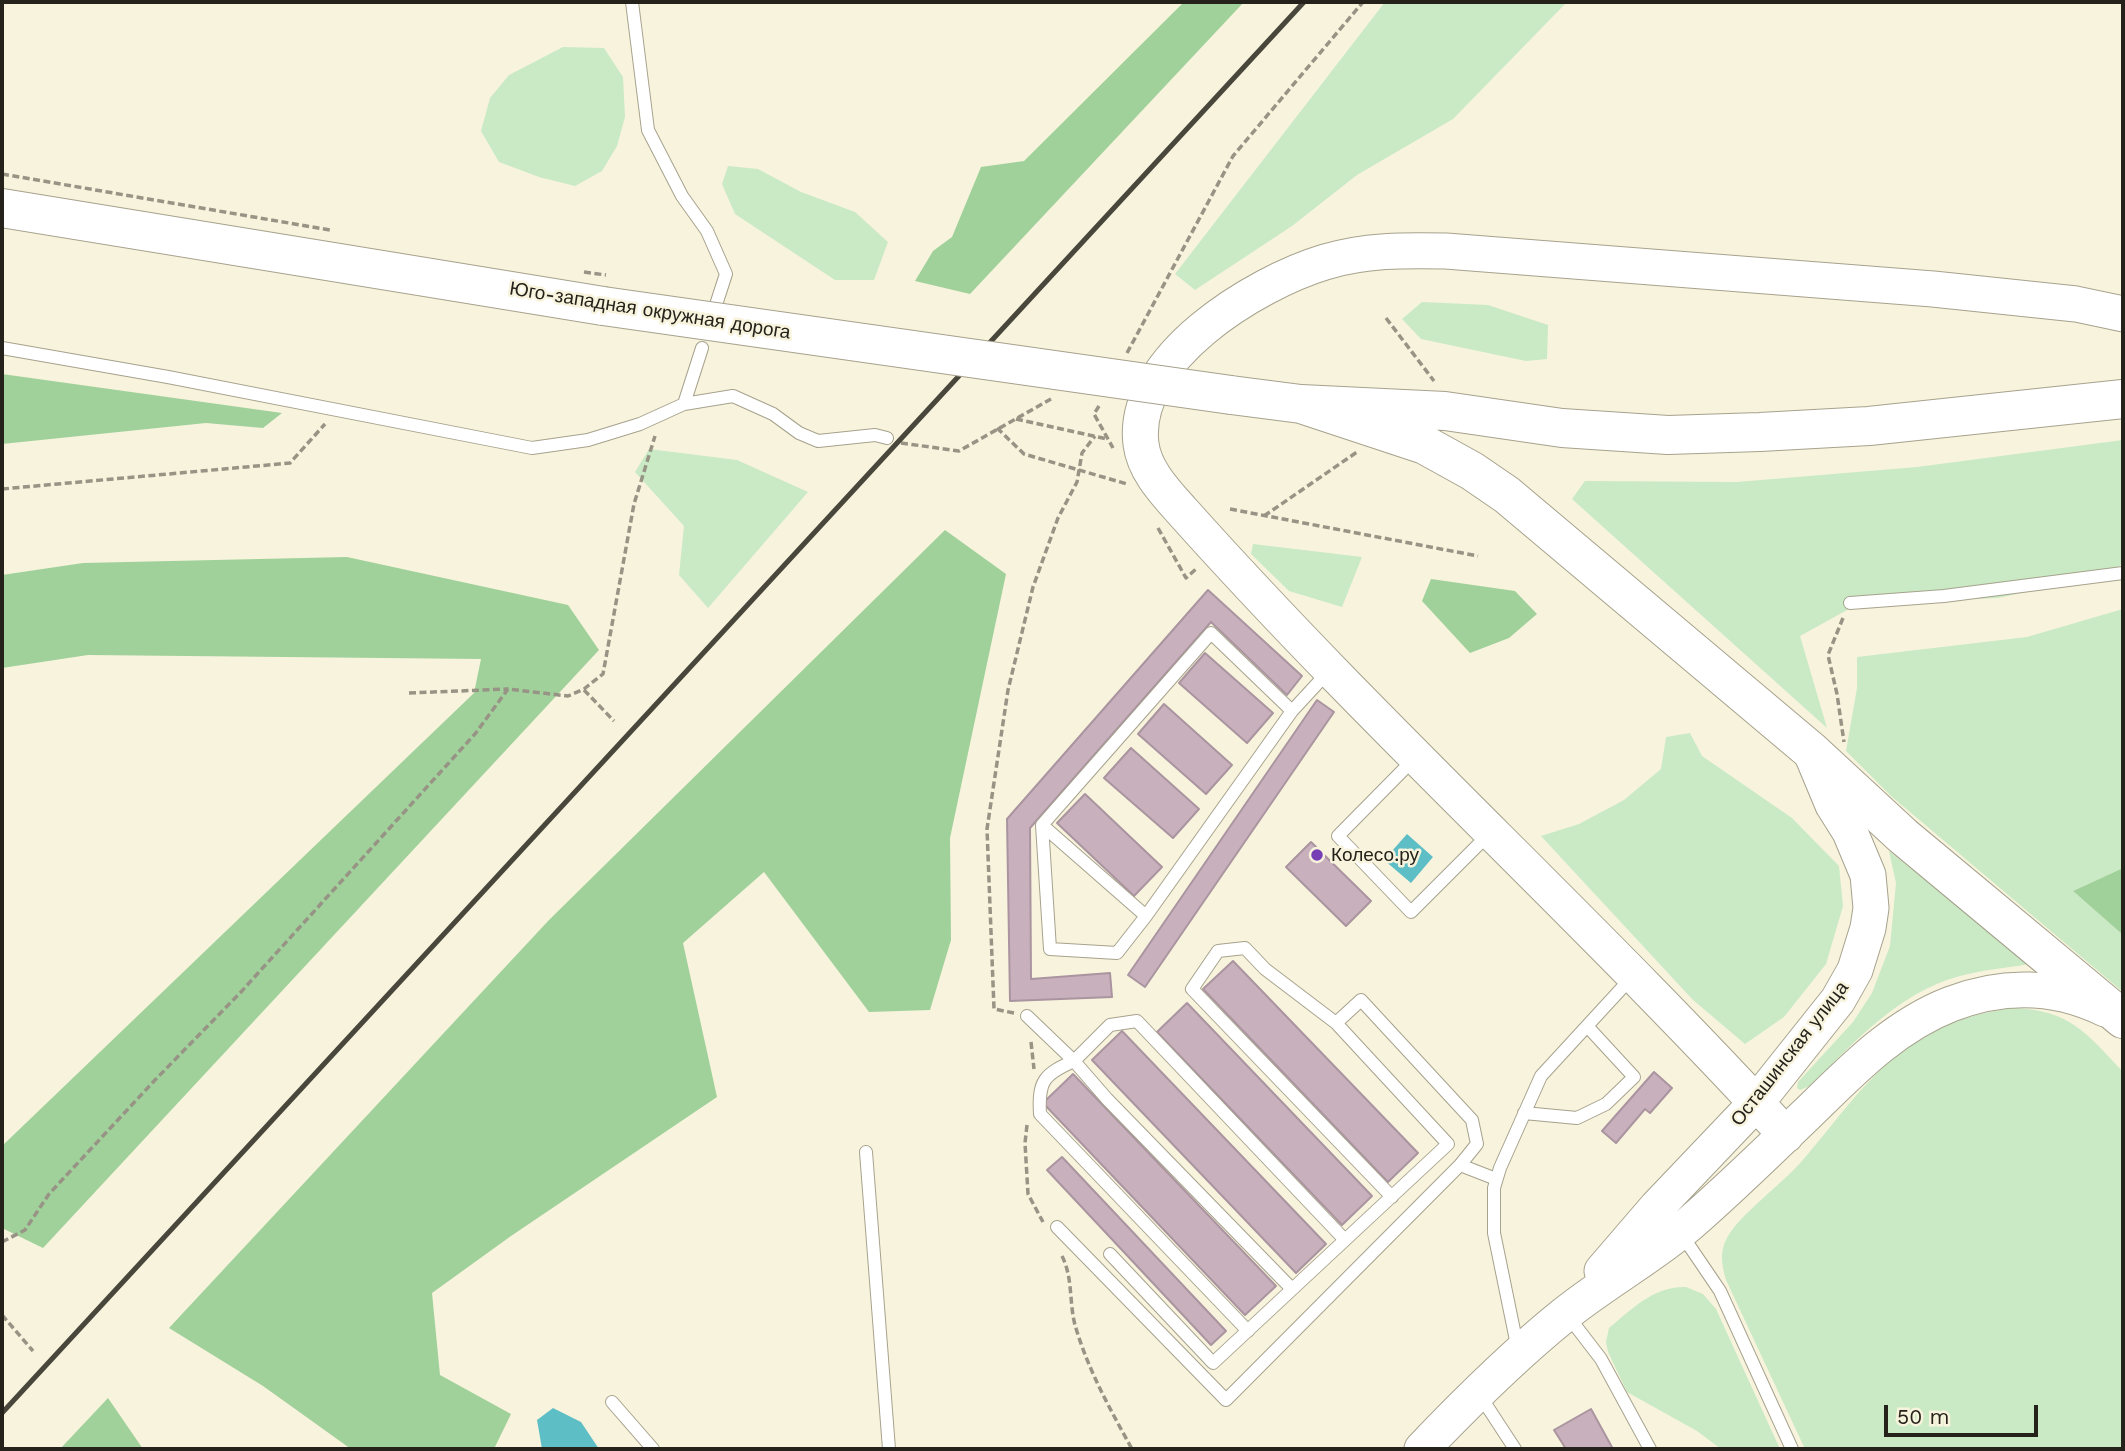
<!DOCTYPE html>
<html>
<head>
<meta charset="utf-8">
<style>
  body { margin:0 }
  #map { position:relative; width:2125px; height:1451px; overflow:hidden; background:#f8f3dd; font-family:"Work Sans",sans-serif }
  canvas { display:block }
  .frame { position:absolute; inset:0; border:4px solid #24221a; pointer-events:none }
  .scale { position:absolute; left:1884px; top:1405px; width:154px; height:32px; box-sizing:border-box; border:4px solid #24221a; border-top:0; padding-left:9px; font-size:21px; line-height:24px; white-space:nowrap; color:#24221a; -webkit-text-stroke:5px #f8f3dd; paint-order:stroke }
</style>
</head>
<body>
<div id="map">
<canvas width="2125" height="1451"></canvas>
<div class="frame"></div>
<div class="scale">50 m</div>
</div>
<script>
const ctx = document.querySelector('canvas').getContext('2d');
ctx.lineJoin = 'round';
function fillPath(path, color) {
  ctx.fillStyle = color;
  ctx.fill(path, 'evenodd');
}
function strokePath(path, color, width, dash) {
  ctx.strokeStyle = color;
  ctx.lineWidth = width;
  ctx.lineCap = dash ? 'butt' : 'round';
  ctx.setLineDash(dash || []);
  ctx.stroke(path);
}
function label(font, color, halo, rows, align = 'center') {
  ctx.font = font + ' "Work Sans",sans-serif';
  ctx.lineWidth = 5;
  ctx.setLineDash([]);
  ctx.textBaseline = 'middle';
  ctx.strokeStyle = halo;
  ctx.fillStyle = color;
  for (const [text, x, y, turn = 0] of rows) {
    ctx.save();
    ctx.translate(x, y);
    ctx.rotate((+turn || 0) * Math.PI / 180);
    ctx.textAlign = isNaN(turn) ? turn : align;
    if (halo) ctx.strokeText(text, 0, 0);
    ctx.fillText(text, 0, 0);
    ctx.restore();
  }
}
const green = new Path2D(`
  M 1385,2 L 1567,2 L 1453,119 L 1357,175 L 1292,226 L 1195,290 L 1175,274 Z
  M 563,47 L 604,48 L 623,77 L 625,117 L 617,146 L 602,171 L 575,186 L 539,177 L 499,162 L 481,131 L 490,98 L 509,75 Z
  M 728,166 L 758,169 L 801,192 L 855,212 L 888,242 L 874,280 L 835,280 L 735,214 L 722,184 Z
  M 1422,302 L 1488,305 L 1548,325 L 1547,359 L 1526,361 L 1421,339 L 1402,319 Z
  M 2123,440 L 2123,563 L 2109,574 L 1998,598 L 1858,604 L 1800,636 L 1827,728 L 1572,499 L 1585,481 L 1737,482 L 1917,467 Z
  M 649,449 L 737,460 L 808,492 L 708,608 L 679,575 L 684,526 L 635,472 Z
  M 1253,544 L 1362,557 L 1342,607 L 1289,591 L 1251,554 Z
  M 2123,609 L 2123,868 L 2073,891 L 2123,935 L 2123,992 L 1891,796 L 1846,751 L 1857,688 L 1857,657 L 2027,637 Z
  M 1690,733 L 1702,756 L 1792,818 L 1839,866 L 1843,906 L 1826,964 L 1784,1017 L 1745,1044 L 1693,1000 L 1541,836 L 1579,824 L 1624,800 L 1661,769 L 1666,737 Z
  M 1889,851 L 2029,964 C 2006,968 1982,970 1960,976 C 1897,993 1854,1043 1810,1086 L 1800,1090 L 1797,1088 L 1798,1082 L 1853,1022 L 1872,993 L 1890,946 L 1896,883 Z
  M 2015,1008 C 2069,1010 2088,1034 2123,1072 L 2123,1449 L 1805,1449 L 1726,1280 C 1722,1266 1719,1252 1727,1238 C 1739,1215 1782,1184 1801,1162 C 1839,1119 1866,1075 1915,1042 C 1945,1022 1979,1012 2015,1008 Z
  M 1686,1287 L 1703,1294 L 1716,1309 L 1780,1449 L 1721,1449 L 1697,1431 L 1627,1392 L 1608,1352 L 1606,1342 L 1609,1328 C 1632,1309 1654,1286 1686,1287 Z`);
const forest = new Path2D(`
  M 1184,2 L 1244,2 L 970,294 L 915,281 L 933,251 L 952,237 L 981,167 L 1024,161 Z
  M 2,374 L 282,413 L 263,428 L 206,423 L 2,444 Z
  M 945,530 L 1006,574 L 950,838 L 951,940 L 930,1010 L 869,1012 L 764,872 L 683,943 L 717,1097 L 511,1236 L 432,1293 L 440,1375 L 511,1414 L 494,1449 L 351,1449 L 263,1386 L 169,1328 L 549,920 Z
  M 347,557 L 568,605 L 599,650 L 43,1248 L 2,1228 L 2,1146 L 474,693 L 481,659 L 88,655 L 2,668 L 2,575 L 83,563 Z
  M 1431,579 L 1515,591 L 1537,614 L 1509,638 L 1470,653 L 1422,601 Z
  M 2123,868 L 2123,935 L 2073,891 Z
  M 108,1398 L 143,1449 L 60,1449 Z`);
const water = new Path2D(`
  M 1407,834 L 1433,857 L 1411,883 L 1384,860 Z
  M 553,1408 L 581,1422 L 599,1449 L 542,1449 L 537,1420 Z`);
const building = new Path2D(`
  M 1208,590 L 1302,676 L 1287,695 L 1211,622 L 1030,828 L 1031,979 L 1110,973 L 1112,997 L 1010,1001 L 1007,819 Z
  M 1205,653 L 1273,713 L 1247,743 L 1179,683 Z
  M 1317,700 L 1334,712 L 1145,987 L 1128,975 Z
  M 1164,704 L 1232,765 L 1206,794 L 1138,734 Z
  M 1131,748 L 1199,809 L 1173,838 L 1104,778 Z
  M 1085,794 L 1162,867 L 1134,896 L 1057,823 Z
  M 1311,842 L 1371,901 L 1346,926 L 1286,867 Z
  M 1233,961 L 1418,1153 L 1388,1182 L 1203,989 Z
  M 1187,1003 L 1372,1196 L 1342,1225 L 1157,1032 Z
  M 1122,1031 L 1326,1244 L 1296,1273 L 1092,1060 Z
  M 1654,1072 L 1672,1088 L 1650,1113 L 1645,1109 L 1616,1143 L 1602,1131 Z
  M 1073,1074 L 1276,1286 L 1245,1315 L 1043,1103 Z
  M 1062,1157 L 1226,1331 L 1211,1345 L 1047,1170 Z
  M 1591,1409 L 1613,1449 L 1566,1449 L 1554,1430 Z`);
const path = new Path2D(`
  M 2,174 L 330,230
  M 1386,318 L 1434,381
  M 1127,353 L 1233,156 L 1363,2
  M 1099,406 L 1094,414 L 1113,448
  M 1016,419 L 1107,439
  M 997,428 L 1024,454 L 1127,484
  M 901,443 L 959,451 L 1051,399
  M 2,489 L 290,463 L 325,424
  M 1230,509 L 1478,556
  M 1264,516 L 1357,452
  M 1158,528 L 1186,578 L 1197,568
  M 1843,618 L 1828,655 L 1837,694 L 1844,742
  M 584,690 L 614,721
  M 409,693 L 508,689
  M 1014,1013 L 994,1009 L 987,829 L 1008,690 L 1033,587 L 1058,518 L 1077,482 L 1082,453 L 1095,436
  M 1031,1042 L 1034,1069
  M 1027,1125 L 1025,1143 L 1028,1194 L 1043,1222
  M 2,1242 L 25,1230 L 49,1194 L 155,1080 L 240,993 L 475,734 L 508,689 L 568,696 L 584,689 L 603,674 L 634,504 L 655,436
  M 1062,1256 C 1073,1278 1069,1302 1075,1325 C 1088,1370 1110,1409 1132,1449
  M 2,1315 L 33,1351`);
const lane = new Path2D(`
  M 632,2 L 648,130 L 682,196 L 707,231 L 726,274 L 712,317
  M 2,348 L 168,377 L 532,448 L 588,440 L 640,424 L 684,404 L 733,396 L 773,414 L 799,433 L 818,441 L 875,435 L 887,438
  M 684,404 L 702,348
  M 1850,603 L 1944,596 L 2123,573
  M 1292,711 L 1211,633 L 1042,825 L 1146,916 L 1292,711 L 1328,672
  M 1414,759 L 1338,836 L 1411,912 L 1490,833
  M 1042,825 L 1050,949 L 1117,953 L 1146,916
  M 1027,1016 L 1074,1061 C 1044,1074 1038,1081 1040,1114 L 1248,1331
  M 1336,1023 L 1265,969 L 1245,948 L 1218,951 L 1192,989 L 1392,1197
  M 1524,1113 L 1577,1118 L 1606,1104 L 1634,1077 L 1587,1026
  M 866,1152 L 889,1449
  M 1057,1227 L 1226,1400 L 1460,1165 L 1496,1179
  M 1682,1235 L 1720,1291 L 1792,1449
  M 1110,1254 L 1213,1363 L 1448,1144 L 1336,1023 L 1361,1000 L 1472,1120 L 1477,1144 L 1460,1165
  M 1292,1289 L 1107,1099 L 1074,1061 L 1110,1025 L 1137,1021 L 1345,1240
  M 1568,1316 L 1601,1359 L 1650,1449
  M 1518,1350 L 1494,1233 L 1494,1188 L 1500,1168 L 1541,1076 L 1633,976
  M 1479,1394 L 1515,1449
  M 612,1402 L 653,1449`);
const secondary = new Path2D(`
  M 1786,1135 C 1590,921 1375,727 1182,511 C 1165,492 1144,470 1141,444 C 1130,359 1255,283 1325,262 C 1364,250 1405,250 1446,251 L 1933,289 L 2076,304 L 2123,314
  M 1602,1271 L 1657,1207 L 1756,1103 L 1838,1000 L 1855,970 L 1868,928 L 1871,908 L 1868,875 L 1850,832 L 1833,805 L 1810,750
  M 1422,1449 C 1467,1402 1513,1356 1564,1315 C 1601,1285 1644,1261 1681,1231 C 1725,1194 1767,1152 1809,1112 C 1852,1070 1894,1026 1951,1004 C 2003,984 2056,985 2105,1009`);
const highway = new Path2D(`
  M 2,208 L 603,306
  M 1231,395 L 1301,404 L 1445,411 L 1562,428 L 1668,435 L 1760,432 L 1869,426 L 2123,399
  M 1301,404 L 1425,445 L 1472,471 L 1507,495 L 1810,750 L 1903,836 L 2123,1019`);
const rail = new Path2D(`
  M 2,1413 L 1304,2`);
const pathBridge = new Path2D(`
  M 584,272 L 606,275`);
const highwayBridge = new Path2D(`
  M 603,306 L 1231,395`);
const markers = [
  [1317,855,7,"#773fb6"]
];
const streetNames = [
  ["Юго-западная окружная дорога",650,311,9],
  ["Осташинская улица",1790,1054,-52]
];
const poiNames = [
  ["Колесо.ру",1331,855]
];
fillPath(green, '#c9eac5');
fillPath(forest, '#a0d19b');
fillPath(water, '#5ebec6');
fillPath(building, '#c8b1bd');
strokePath(building, '#a9949f', 2);
strokePath(lane, '#a6a28d', 14);
strokePath(secondary, '#a6a28d', 37);
strokePath(highway, '#a6a28d', 40);
strokePath(path, '#989485', 3.5, [7, 3.5]);
strokePath(lane, '#fff', 12);
strokePath(secondary, '#fff', 35);
strokePath(highway, '#fff', 38);
strokePath(rail, '#49463c', 5);
strokePath(highwayBridge, '#a6a28d', 40, []);
strokePath(pathBridge, '#989485', 3.5, [7, 3.5]);
strokePath(highwayBridge, '#fff', 38);
for (const [x, y, r, color] of markers) {
  const dot = new Path2D();
  dot.arc(x, y, r, 0, 2 * Math.PI);
  ctx.fillStyle = color;
  ctx.fill(dot);
  strokePath(dot, '#f8f3dd', 2.5);
}
label('19px', '#24221a', '#f8f3dd', streetNames);
label('19px', '#24221a', '#f8f3dd', poiNames, 'left');
</script>
</body>
</html>
